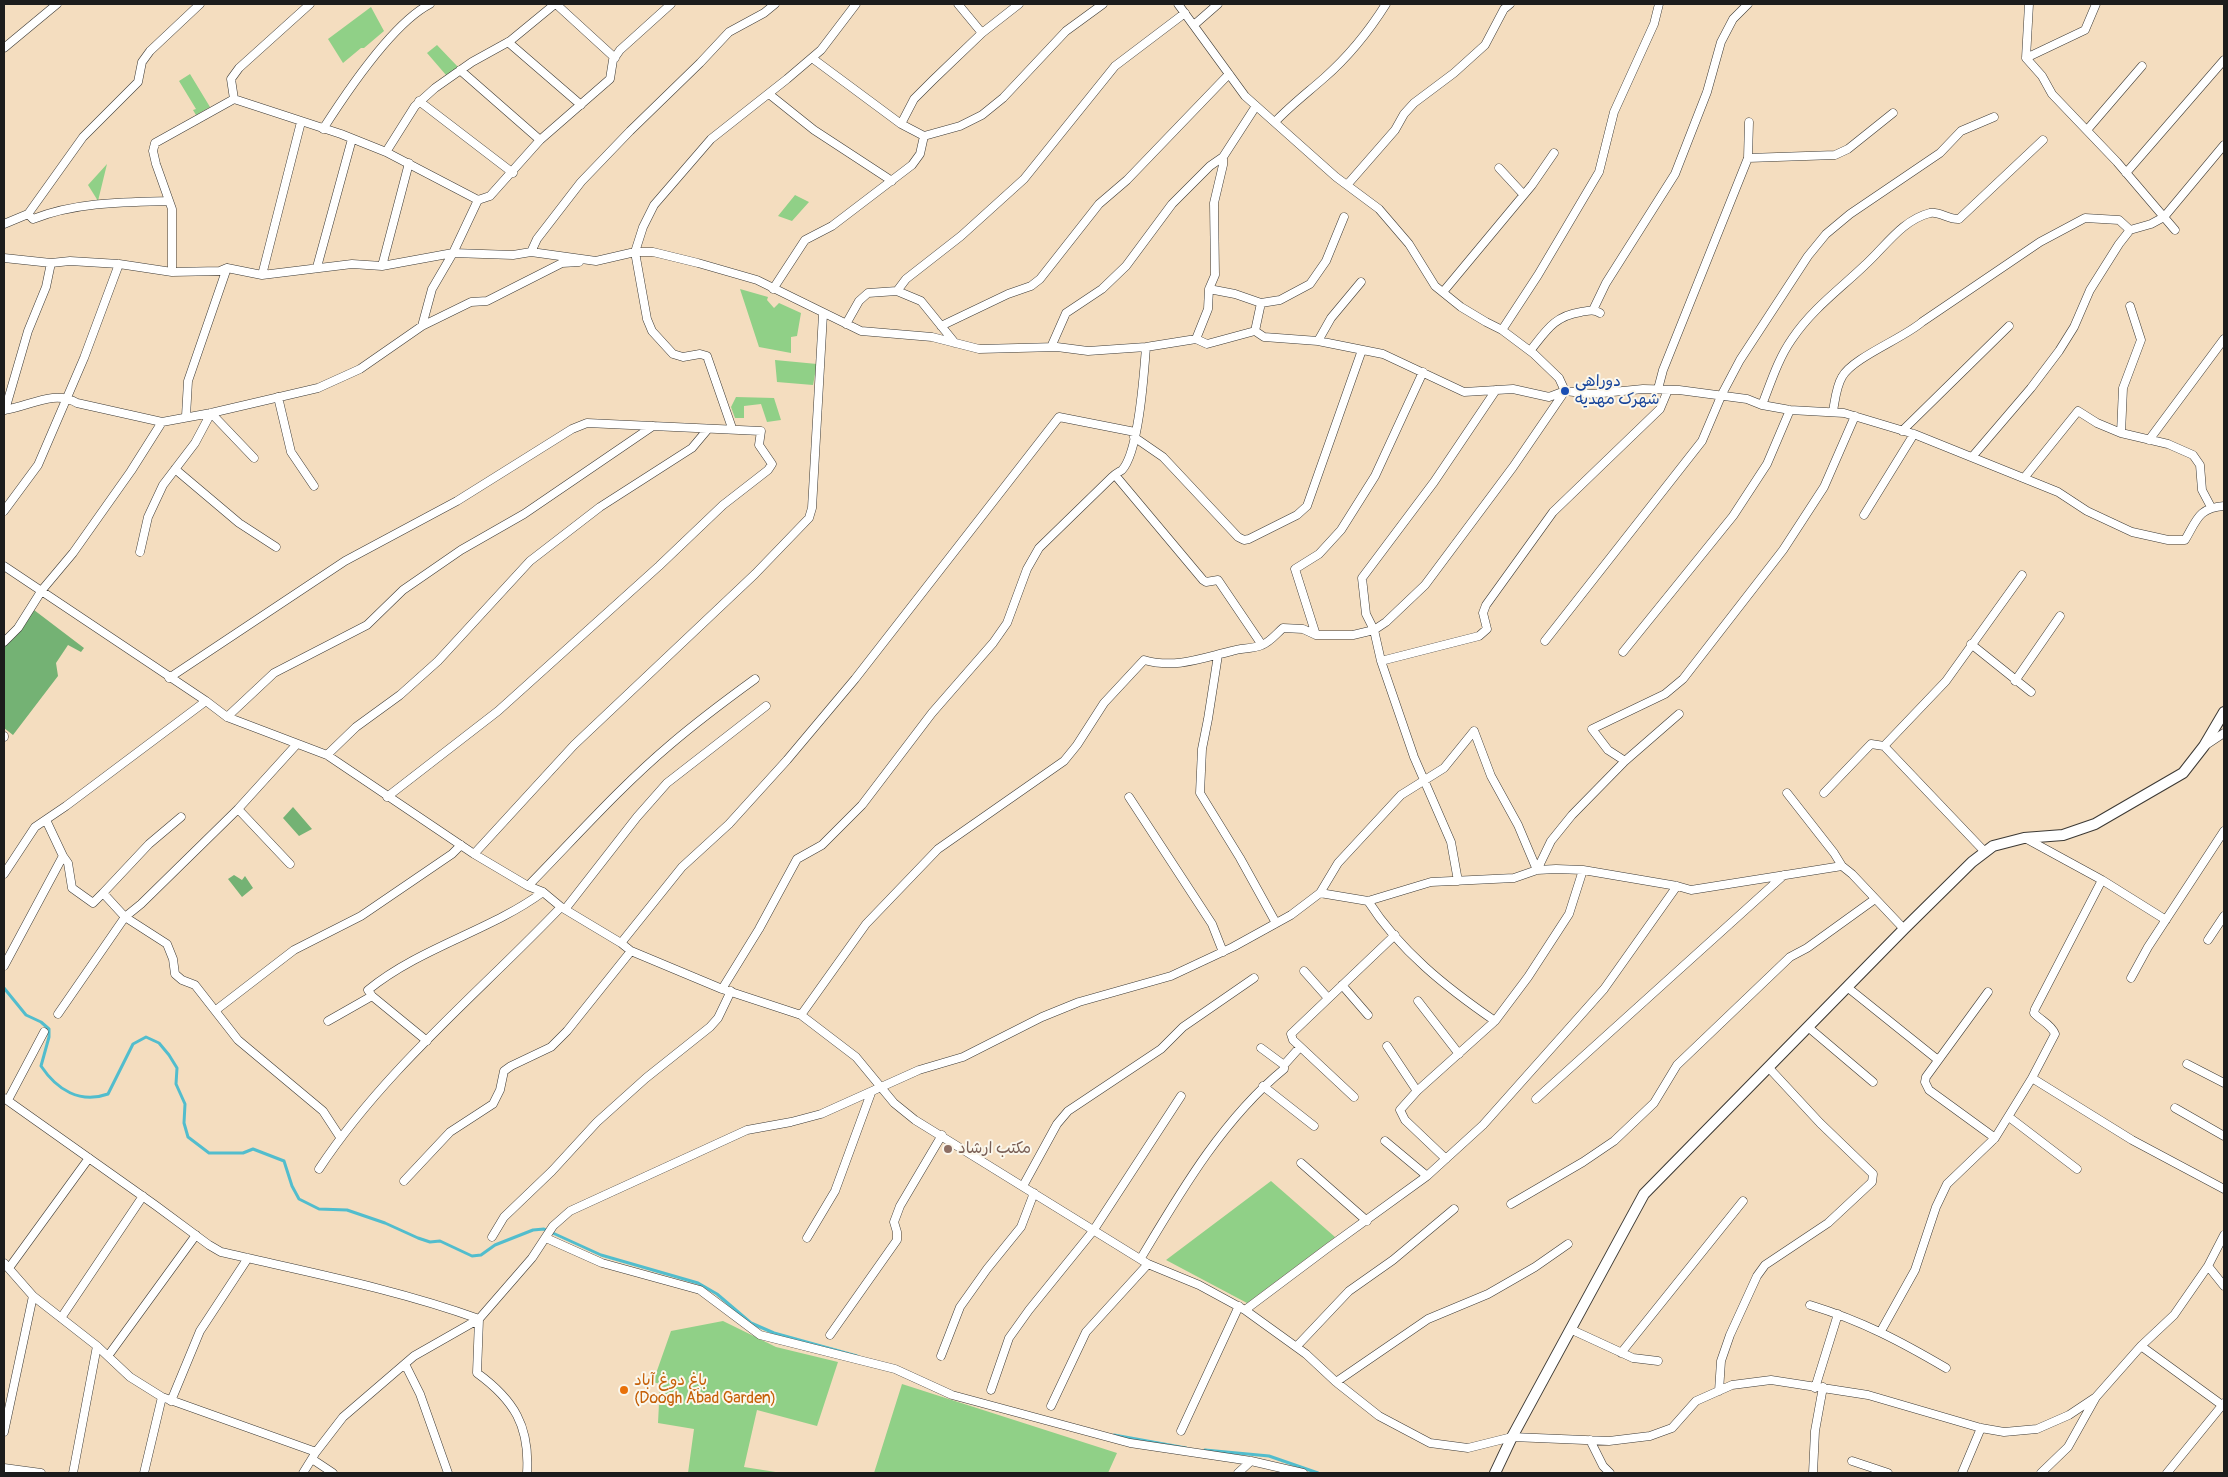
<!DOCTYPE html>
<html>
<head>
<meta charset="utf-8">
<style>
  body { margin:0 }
  #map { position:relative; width:2228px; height:1477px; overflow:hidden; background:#f4ddbf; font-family:Pangolin,sans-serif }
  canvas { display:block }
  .frame { position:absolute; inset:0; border:5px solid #1c1c1c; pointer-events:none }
</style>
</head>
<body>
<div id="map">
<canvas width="2228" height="1477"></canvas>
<div class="frame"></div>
</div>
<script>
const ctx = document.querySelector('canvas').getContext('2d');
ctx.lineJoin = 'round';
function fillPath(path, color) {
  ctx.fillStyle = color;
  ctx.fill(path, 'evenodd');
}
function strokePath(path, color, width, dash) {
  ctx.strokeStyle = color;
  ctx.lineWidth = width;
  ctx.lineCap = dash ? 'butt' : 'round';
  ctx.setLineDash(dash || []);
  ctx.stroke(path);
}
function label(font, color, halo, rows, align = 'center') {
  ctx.font = font + ' Pangolin,"Playpen Sans Arabic",sans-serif';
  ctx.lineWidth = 4;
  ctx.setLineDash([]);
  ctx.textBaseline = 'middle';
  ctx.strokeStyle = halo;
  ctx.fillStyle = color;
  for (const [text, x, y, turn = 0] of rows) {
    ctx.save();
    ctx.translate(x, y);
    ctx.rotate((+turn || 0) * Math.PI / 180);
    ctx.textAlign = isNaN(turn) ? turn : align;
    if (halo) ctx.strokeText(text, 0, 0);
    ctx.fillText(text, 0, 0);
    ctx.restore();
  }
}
const green = new Path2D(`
  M 371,7 L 384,31 L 364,48 L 361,48 L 343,63 L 328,39 Z
  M 437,45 L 458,67 L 446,75 L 427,53 Z
  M 190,74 L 210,107 L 196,115 L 193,110 L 196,109 L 179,81 Z
  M 107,164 L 98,201 L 88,185 Z
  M 795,195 L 809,202 L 792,221 L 778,216 Z
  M 740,289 L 768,297 L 767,300 L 774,308 L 779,303 L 801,313 L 797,336 L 791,337 L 791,353 L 759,347 Z
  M 775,360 L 817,364 L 813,385 L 777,382 Z
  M 736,397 L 774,398 L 781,420 L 767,422 L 761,404 L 744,406 L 744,418 L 735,418 L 731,407 Z
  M 1271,1181 L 1335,1237 L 1247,1303 L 1166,1260 Z
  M 723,1321 L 776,1347 L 838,1362 L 817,1426 L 757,1410 L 744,1467 L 782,1473 L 688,1473 L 694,1429 L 658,1423 L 660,1384 L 653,1382 L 671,1331 Z
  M 902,1384 L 1117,1453 L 1108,1473 L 874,1473 Z`);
const forest = new Path2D(`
  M 34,610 L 84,648 L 81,652 L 68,645 L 56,663 L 58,676 L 13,735 L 4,728 L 4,644 Z
  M 293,807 L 312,829 L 299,836 L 283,818 Z
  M 234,875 L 242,880 L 245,876 L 253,888 L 242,897 L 228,879 Z`);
const stream = new Path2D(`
  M 4,988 L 26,1015 L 41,1022 L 49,1029 L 49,1037 L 41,1066 C 57,1090 80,1104 108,1094 L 133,1044 L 146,1037 L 159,1043 L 169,1055 L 177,1068 L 176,1084 L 185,1104 L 184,1123 L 188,1137 L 209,1153 L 243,1153 L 253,1149 L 284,1161 L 292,1186 L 299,1199 L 319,1209 L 347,1210 L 385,1223 L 418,1238 L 430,1242 L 440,1241 L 472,1256 L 481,1255 L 495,1245 L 533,1230 L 544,1229 L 601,1255 L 698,1283 L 717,1294 L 751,1323 L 774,1333 L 857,1356
  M 1114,1435 L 1186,1448
  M 1205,1450 L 1269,1456 L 1318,1473`);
const minor = new Path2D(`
  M 556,4 L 615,58
  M 958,4 L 982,33
  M 2029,4 L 2026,58 L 2042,76 L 2052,94 L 2117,162 L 2175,230
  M 1194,25 L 1218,4
  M 508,42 L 581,105
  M 4,48 L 57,4
  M 812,58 L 901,124 L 924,136 L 960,126 L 982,115 L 1003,98 L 1066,31 L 1103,4
  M 2026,58 L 2085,30 L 2096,4
  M 460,70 L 540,140
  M 769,94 L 814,130 L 892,181
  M 234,99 L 231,79 L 239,68 L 310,4
  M 419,101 L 513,173
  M 1275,122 C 1290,106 1307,93 1324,78 C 1348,57 1369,31 1386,4
  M 901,124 L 914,99 L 933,80 L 982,33 L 1019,4
  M 323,129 C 346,93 393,23 430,4
  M 2087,130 L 2142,66
  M 386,152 L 415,106 L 435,88 L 472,62 L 510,41 L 555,4
  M 1748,158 L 1835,155 L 1848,149 L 1893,113
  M 1499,168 L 1523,194
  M 2126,173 L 2224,60
  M 1347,185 L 1395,130 L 1404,114 L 1414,103 L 1454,73 L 1485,45 L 1504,9 L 1510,4
  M 28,214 L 33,219 C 75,202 124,202 169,201
  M 4,224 L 28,214 L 83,137 L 138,82 L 142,62 L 150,51 L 200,4
  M 531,252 L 537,239 L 581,182 L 630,131 L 700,63 L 729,32 L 764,13 L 775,4
  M 4,258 L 51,263 L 70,261 L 119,264 L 172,272 L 220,271 L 227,268 L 262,275 L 352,264 L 382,266 L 453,253 L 513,255 L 531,252 L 596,261 L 635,252 L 653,252 L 698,263 L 757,280 L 861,331 L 932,337 L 979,349 L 1057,347 L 1088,351 L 1146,347 L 1196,339 L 1207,344 L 1255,331 L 1264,337 L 1318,341 L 1383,354 L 1464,392 L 1513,389 L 1549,397 L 1565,391 L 1592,394 L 1643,389 L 1679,390 L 1747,399 L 1762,405 L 1790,410 L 1844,413 L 1914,434 L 2058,492 L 2087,511 L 2132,532 L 2168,540 L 2185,540 C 2197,520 2198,508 2224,506
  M 382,266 L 409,163
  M 317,267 L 352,139
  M 172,272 L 172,209 L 156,164 L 153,151 L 155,143 L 234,99 L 341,134 L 386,152 L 478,200
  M 262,275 L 301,122
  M 773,289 L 805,240 L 832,226 L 912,165 L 920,154 L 924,136
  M 1209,289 L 1235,294 L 1261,303 L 1280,300 L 1310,284 L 1326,261 L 1344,217
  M 897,291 L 906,279 L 961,236 L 1024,179 L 1115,66 L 1185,13
  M 1443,292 L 1532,185 L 1554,153
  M 1593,310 L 1606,283 L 1675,174 L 1707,92 L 1721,42 L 1733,19 L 1748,4
  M 846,324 L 859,301 L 868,293 L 897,291 L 921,301 L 955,343
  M 422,326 L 432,289 L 453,253 L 478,200 L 490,196 L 540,140 L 610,79 L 613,60 L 620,50 L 671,4
  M 941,326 L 1008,294 L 1031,286 L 1040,279 L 1099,204 L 1127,180 L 1229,74
  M 1502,330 L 1538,275 L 1599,172 L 1614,112 L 1654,24 L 1659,4
  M 1255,331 L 1261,303
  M 1196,339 L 1208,309 L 1209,289 L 1215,275 L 1214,203 L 1223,165 L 1223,157
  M 1318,341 L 1331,318 L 1361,282
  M 1051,347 L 1066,313 L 1102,289 L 1126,266 L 1172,204 L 1210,166 L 1223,157 L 1256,106
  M 1530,351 C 1546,331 1554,316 1581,312 C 1588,311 1593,309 1600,313
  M 1658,389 L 1663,370 L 1748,158 L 1749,122
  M 278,397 L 291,452 L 314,486
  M 1762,405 C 1771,382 1778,359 1792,339 C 1812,309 1840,289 1865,265 C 1885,247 1902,220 1930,213 C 1939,211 1949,220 1959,219 L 2043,140
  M 4,410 C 28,407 54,389 77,403 L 162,422 L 211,413 L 318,388 L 360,369 L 422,326 L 471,302 L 487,301 L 562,263 L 579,262
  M 5,410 L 28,331 L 46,287 L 51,263
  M 1833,411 C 1835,401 1836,387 1842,377 C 1852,358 1904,338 1922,322 L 2040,242 L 2085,218 L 2119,220 L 2130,230
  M 186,416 L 188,381 L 227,268
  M 732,428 L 707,356 L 700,354 L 683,357 L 673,354 L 652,331 L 647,319 L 635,252 L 643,227 L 654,205 L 711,139 L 787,79 L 821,50 L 856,4
  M 1902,431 L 2009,326
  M 2121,433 L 2123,388 L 2141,340 L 2130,306
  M 1134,437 L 1163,457 L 1238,537 L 1244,540 L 1249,539 L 1297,515 L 1307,506 L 1362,350
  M 2149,440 L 2224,339
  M 1972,457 L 2031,388 L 2059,351 L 2074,327 L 2090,290 L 2119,244 L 2130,230 L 2151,224 L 2164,217 L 2224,145
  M 175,469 L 239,523 L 276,547
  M 1115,475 L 1203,580 L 1206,582 L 1218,580 L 1262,645
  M 2024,478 L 2078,411 L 2097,423 L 2121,433 L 2168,444 L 2193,455 L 2200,465 L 2202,490 L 2211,507
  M 4,511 L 38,465 L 84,358 L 119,264
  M 1864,515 L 1914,434
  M 140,552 L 148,517 L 163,485 L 195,443 L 211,413 L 254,458
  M 4,566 L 206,701 L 227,717 L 327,755 L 474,854 L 528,886 L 543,892 L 561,907 L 621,943 L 631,951 L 722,989 L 801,1015 L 856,1057 L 894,1103 L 915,1120 L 1148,1264 L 1199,1285 L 1245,1310 L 1306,1354 L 1336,1382 L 1379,1416 L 1430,1443 L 1468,1448 L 1512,1437 L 1609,1441 L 1650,1436 L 1672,1428 L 1696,1401 L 1732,1385 L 1771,1380 L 1868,1395 L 1981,1428 L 2004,1432 L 2037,1429 L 2069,1415 L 2096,1397
  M 1316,635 L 1295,569 L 1319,554 L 1341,530 L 1375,476 L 1423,372
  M 1545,641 L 1702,441 L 1722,394 L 1740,360 L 1808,256 L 1826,234 L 1850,214 L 1940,153 L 1961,131 L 1994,117
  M 4,642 L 18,628 L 42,590 L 73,553 L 131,471 L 162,422
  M 1971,644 L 2031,692
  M 1623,652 L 1733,516 L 1767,464 L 1790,410
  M 1218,655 L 1208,719 L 1202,749 L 1200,793 L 1240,858 L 1276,923
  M 1381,661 L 1479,636 L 1487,629 L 1483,613 L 1486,605 L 1553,512 L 1660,409 L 1668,390
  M 169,678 L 345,561 L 457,501 L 572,429 L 587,423 L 761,431 L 759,445 L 772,464 L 768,470 L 723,505 L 659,566 L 498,711 L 387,797
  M 2015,681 L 2060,616
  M 227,717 L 274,673 L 367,625 L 403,590 L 461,550 L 524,514 L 653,426
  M 1474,731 L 1491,776 L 1518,825 L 1537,870
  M 4,737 L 4,736
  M 2206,745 L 2224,733
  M 1884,746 L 1946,681 L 2022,575
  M 327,755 L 356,727 L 400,695 L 438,661 L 530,561 L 600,507 L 692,448 L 708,429
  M 1625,761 L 1608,750 L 1592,729 L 1665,694 L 1683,679 L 1783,550 L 1824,487 L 1855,416
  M 1787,793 L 1834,853 L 1842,866
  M 1824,793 L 1871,744 L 1884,746 L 1985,852
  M 1129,797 L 1212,924 L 1223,952
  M 238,809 L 290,864
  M 181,817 L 149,844 L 103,893 L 125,917 L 167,944 L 173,959 L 175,974 L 182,980 L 195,985 L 238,1040 L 323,1111 L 340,1137
  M 46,820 L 63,856 L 68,863 L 72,888 L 93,903 L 103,893
  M 2025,838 L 2102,880 L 2166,920
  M 474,854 L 574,745 L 755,574 L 809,518 L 812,508 L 823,314
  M 1537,870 L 1551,841 L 1572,815 L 1625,761 L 1679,714
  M 4,874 L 35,827 L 66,806 L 206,701
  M 1458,881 L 1451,842 L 1414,757 L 1381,661 L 1374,630 L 1366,614 L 1362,578 L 1434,482 L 1496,390
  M 528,886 C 575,838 620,787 671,744 C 698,721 726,700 755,679
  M 1320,893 L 1368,901 L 1431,882 L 1514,878 L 1537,870 L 1556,869 L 1583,870 L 1677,886 L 1691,890 L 1842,866 L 1852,874 L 1904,929
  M 1368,901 C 1400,951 1447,988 1495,1021
  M 566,908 L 637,817 L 667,783 L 766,706
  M 2208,940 L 2224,916
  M 621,943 L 682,867 L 729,824 L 787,760 L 855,679 L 1059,417 L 1135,432
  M 4,966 L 63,856
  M 1304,971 L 1328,998
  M 2131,978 L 2148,947 L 2224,831
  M 1342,985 L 1368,1015
  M 1847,987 L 1938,1060
  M 722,989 L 759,929 L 797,859 L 822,845 L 862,805 L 932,713 L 993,643 L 1007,623 L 1027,569 L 1039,548 L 1112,477 C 1115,474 1119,472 1122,470 C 1139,452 1144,373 1146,347
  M 1988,992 L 1926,1077 L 1925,1082 L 1929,1090 L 1995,1138
  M 1418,1001 L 1459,1054
  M 216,1010 L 294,950 L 361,916 L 452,854 L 461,845
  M 58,1014 L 125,917 L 141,904 L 238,809 L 297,744
  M 801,1015 L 866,924 L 938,849 L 1064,761 L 1077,745 L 1104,703 L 1144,660 C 1175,669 1202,658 1232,651 C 1241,648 1253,649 1262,645 C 1270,642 1277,633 1283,628 L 1303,629 L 1316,635 L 1353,635 L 1374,630 L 1386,622 L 1425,585 L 1513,467 L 1565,391 L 1559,378 L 1534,354 L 1502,330 L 1486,322 L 1461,307 L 1435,286 L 1409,244 L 1379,209 L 1336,177 L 1245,96 L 1178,4
  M 328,1021 L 372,996
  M 1808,1027 L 1873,1082
  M 427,1041 L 372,996 L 368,990 C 421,947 490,931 543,892
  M 1387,1046 L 1417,1091
  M 2187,1064 L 2224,1083
  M 1284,1065 L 1300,1047
  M 2032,1078 L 2132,1140 L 2224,1189
  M 1263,1086 L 1314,1126
  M 1354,1097 L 1293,1040 L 1291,1034 L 1395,935
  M 4,1098 L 155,1205 L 209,1245 L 221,1252 C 307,1272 396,1289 479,1319 L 477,1373 C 514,1400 530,1426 527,1473
  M 1536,1099 L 1784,875
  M 8,1100 L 44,1032
  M 2175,1108 L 2224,1136
  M 2009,1117 L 2077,1169
  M 1385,1141 L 1427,1176
  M 1446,1159 L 1405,1120 L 1400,1110 L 1417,1091 L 1495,1021 L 1528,977 L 1569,914 L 1583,870
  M 1301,1163 L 1367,1221
  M 319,1169 C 385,1069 479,993 561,907
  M 404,1181 L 450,1132 L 493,1104 L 500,1090 L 504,1071 L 511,1066 L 551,1047 L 567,1031 L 631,951
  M 1023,1186 L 1057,1124 L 1068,1111 L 1161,1049 L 1183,1027 L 1254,978
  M 1511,1204 L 1583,1162 L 1614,1141 L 1654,1103 L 1677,1065 L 1790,957 L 1807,948 L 1875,899
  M 492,1237 L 504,1217 L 552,1171 L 597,1122 L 646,1078 L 710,1027 L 718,1018 L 731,991
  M 546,1238 L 602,1263 L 700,1290 L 760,1335 L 895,1369 L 952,1395 L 1130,1443 L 1251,1461 L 1303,1473
  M 807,1238 L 835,1191 L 871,1093
  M 1141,1258 C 1181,1191 1223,1119 1284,1069 L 1284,1065 L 1261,1048
  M 4,1263 L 33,1296 L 97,1346 L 130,1377 L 162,1397 L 316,1452
  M 2208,1266 L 2224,1286
  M 9,1268 L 89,1158
  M 1810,1305 C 1862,1321 1900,1341 1946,1368
  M 1245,1310 L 1329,1247 L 1427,1176 L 1483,1125 L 1604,989 L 1677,886
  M 61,1318 L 143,1196
  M 1570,1329 L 1633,1358 L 1658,1361
  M 1881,1331 L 1915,1270 L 1936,1207 L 1947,1184 L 1995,1138 L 2032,1078 L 2055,1034 C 2051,1024 2041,1021 2034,1013 L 2035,1009 L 2102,880
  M 830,1335 L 897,1240 L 897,1232 L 894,1222 L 900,1206 L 942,1135
  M 1297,1346 L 1349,1291 L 1393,1260 L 1454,1209
  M 2141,1346 L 2222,1405
  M 1621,1353 L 1743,1201
  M 108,1356 L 196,1235
  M 941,1356 L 960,1307 L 987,1269 L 1021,1227 L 1034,1193
  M 405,1364 L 420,1394 L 448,1473
  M 1336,1382 L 1428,1319 L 1488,1294 L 1535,1267 L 1568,1244
  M 1815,1388 L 1838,1314
  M 991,1390 L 1009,1338 L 1029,1310 L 1093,1231 L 1181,1096
  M 1719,1391 L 1721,1361 L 1730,1335 L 1757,1276 L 1765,1265 L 1828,1223 L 1872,1182 L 1873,1174 L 1820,1123 L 1769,1068
  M 171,1401 L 200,1331 L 248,1258
  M 1051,1406 L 1086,1332 L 1148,1264
  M 1181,1431 L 1239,1306
  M 4,1432 L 33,1296
  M 1590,1440 L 1603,1466 L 1610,1473
  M 312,1459 L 333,1473
  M 1852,1461 L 1888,1473
  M 4,1468 L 41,1473
  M 73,1473 L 97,1346
  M 144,1473 L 162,1397
  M 303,1473 L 316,1452 L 343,1417 L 414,1356 L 479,1319 L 532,1258 L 553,1226 L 570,1211 L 747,1130 L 791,1122 L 821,1114 L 919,1070 L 963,1057 L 1042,1017 L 1079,1002 L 1171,976 L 1233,947 L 1291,915 L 1320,893 L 1338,863 L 1401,795 L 1444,768 L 1474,731
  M 1238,1473 L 1251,1461
  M 1813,1473 L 1815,1431 L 1823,1387
  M 1962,1473 L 1981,1428
  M 2041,1473 L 2068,1447 L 2096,1397 L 2141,1346 L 2174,1315 L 2208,1266 L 2224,1235
  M 2167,1473 L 2224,1403`);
const tertiary = new Path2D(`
  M 1495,1473 L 1512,1437 L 1644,1194 L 1904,929 L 1972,862 L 1993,846 L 2024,838 L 2063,835 L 2095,824 L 2183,773 L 2204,746 L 2224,712`);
const markers = [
  [1565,391,5,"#1a4fb4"],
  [948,1149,5,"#8d6e63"],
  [624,1390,5,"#e8710a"]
];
const transitNames = [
  ["دوراهی",1575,382],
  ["شهرک مهدیه",1575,400]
];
const educationNames = [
  ["مکتب ارشاد",958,1149]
];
const foodNames = [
  ["باغ دوغ آباد",634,1381],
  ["(Doogh Abad Garden)",634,1399]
];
fillPath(green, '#90d087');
fillPath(forest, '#74b274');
strokePath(stream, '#52bdcd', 3);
strokePath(minor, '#3c3934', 9);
strokePath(tertiary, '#3c3934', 12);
strokePath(minor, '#fff', 8);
strokePath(tertiary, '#fff', 10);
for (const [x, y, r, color] of markers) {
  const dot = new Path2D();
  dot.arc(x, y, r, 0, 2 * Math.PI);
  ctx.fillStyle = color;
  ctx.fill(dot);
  strokePath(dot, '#fbf7ec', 2);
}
label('16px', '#164399', '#fbf7ec', transitNames, 'left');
label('16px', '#785e54', '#fbf7ec', educationNames, 'left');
label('16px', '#c56008', '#fbf7ec', foodNames, 'left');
</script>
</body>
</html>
